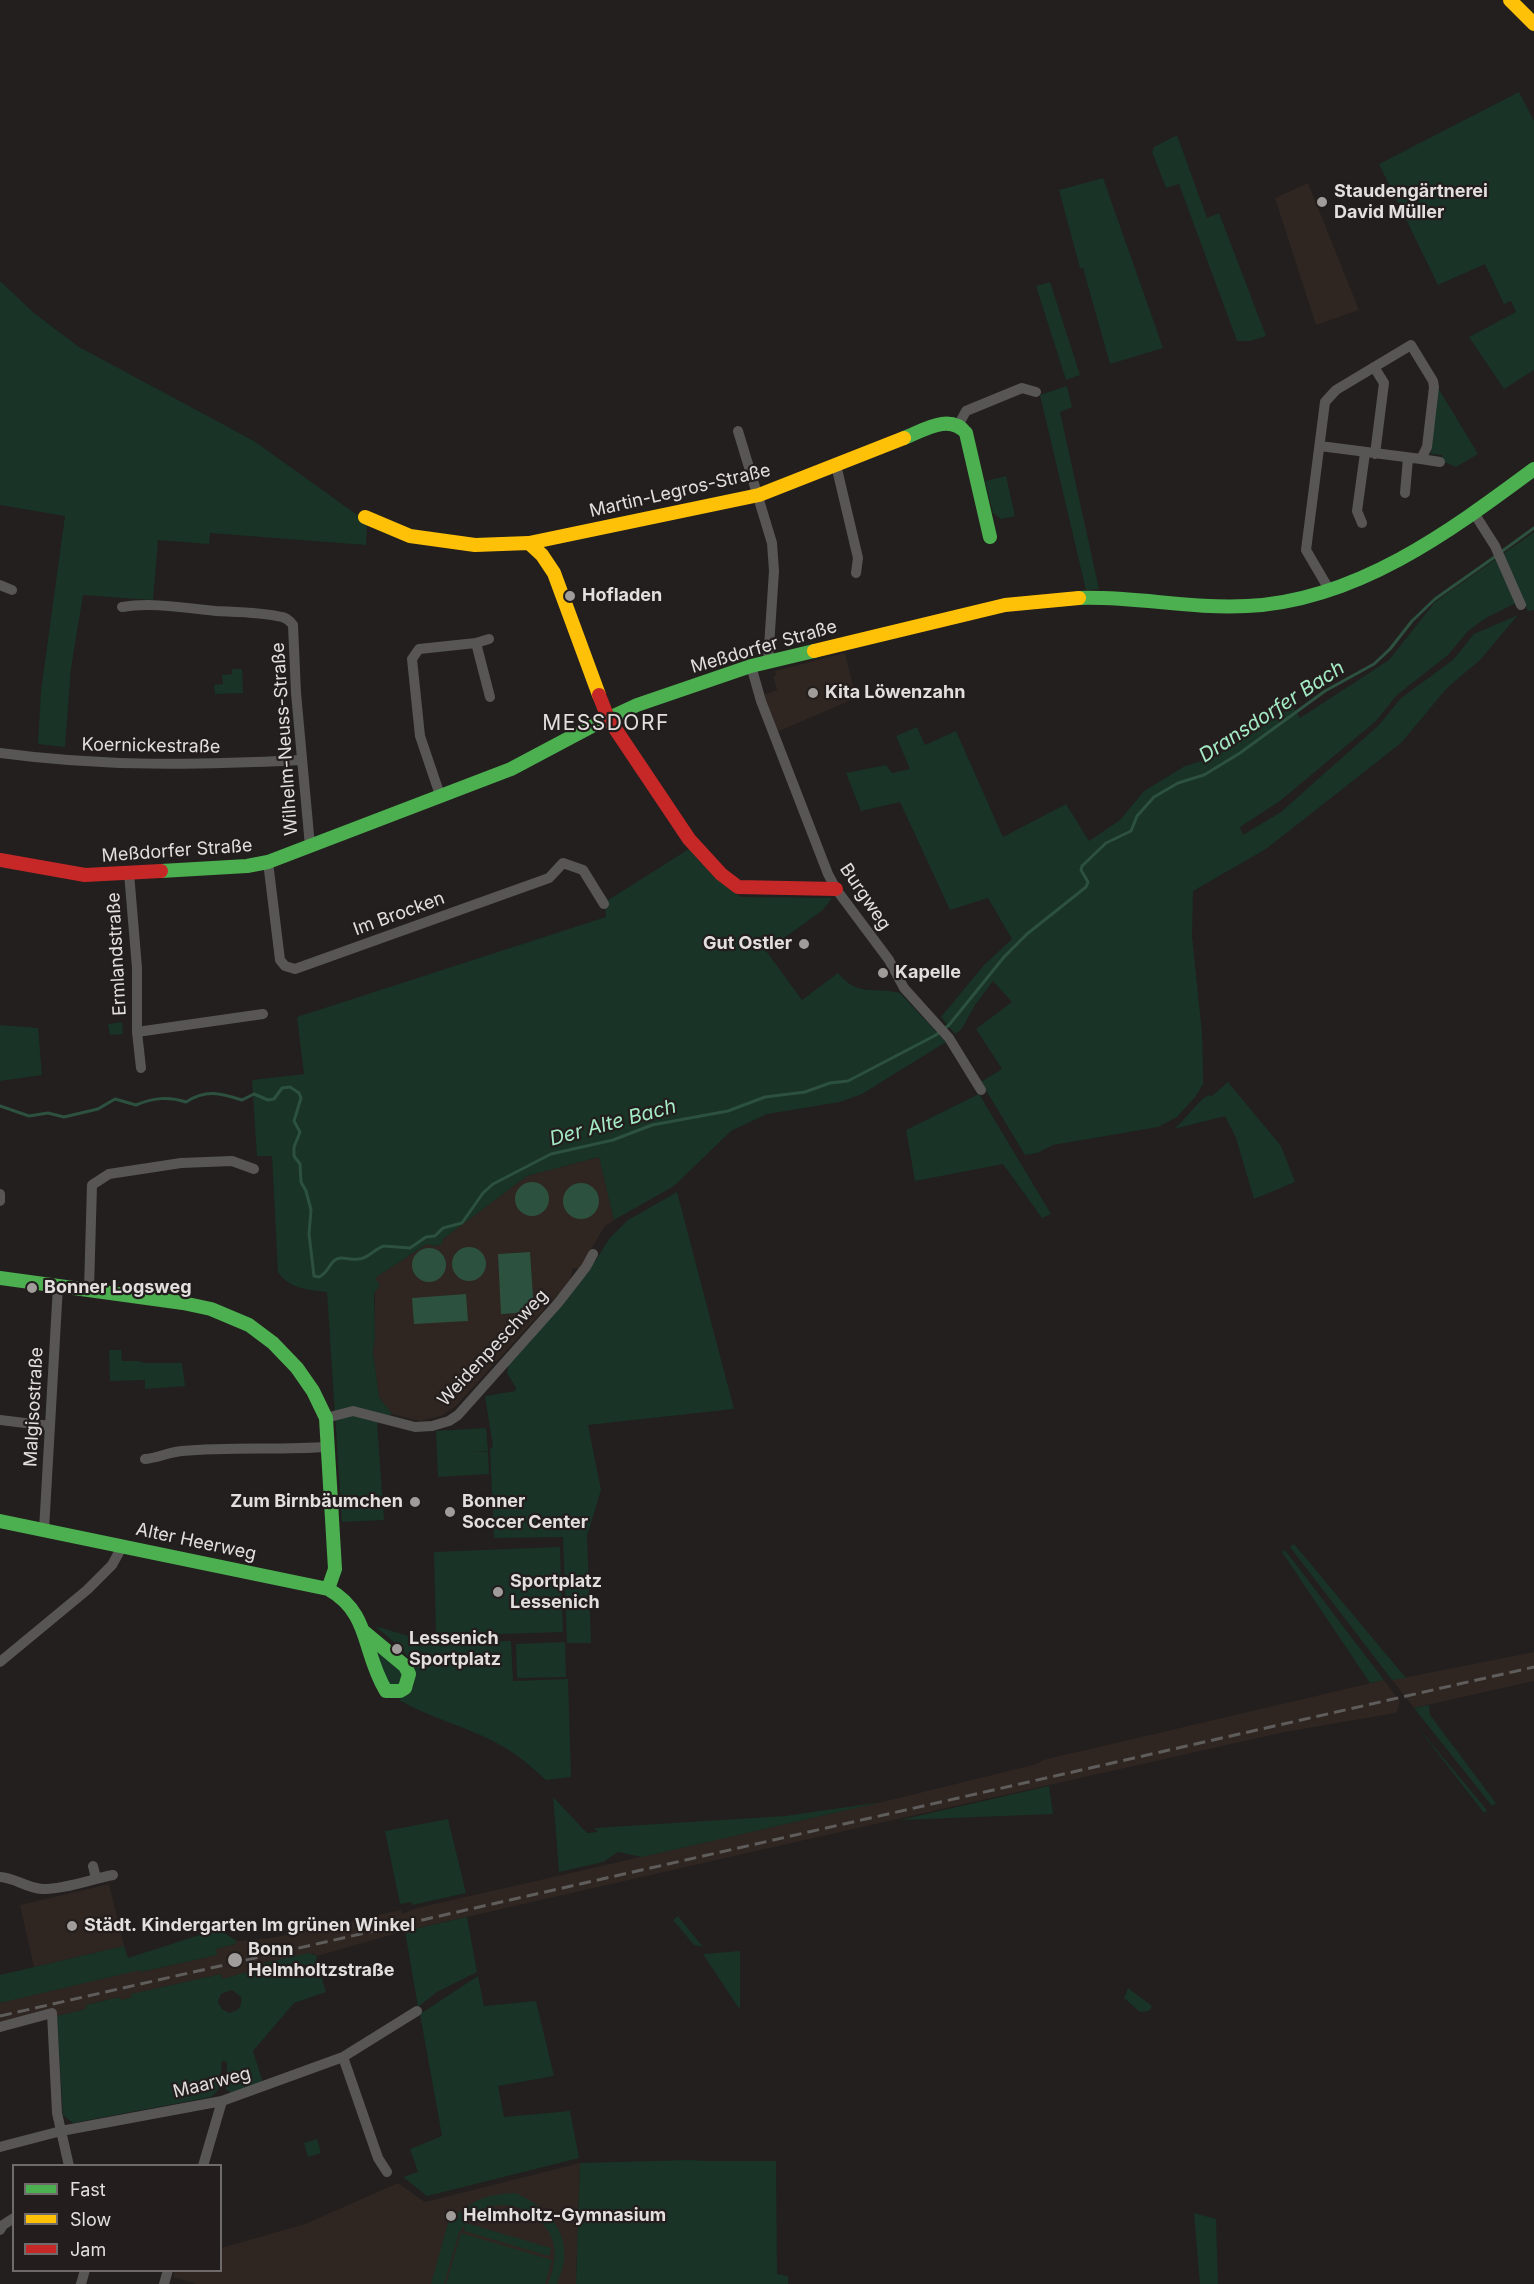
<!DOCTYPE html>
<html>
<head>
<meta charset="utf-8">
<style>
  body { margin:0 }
  #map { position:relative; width:1534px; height:2284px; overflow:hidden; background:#221f1e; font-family:Inter,sans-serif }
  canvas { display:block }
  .legend { position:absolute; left:12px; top:2164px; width:210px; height:108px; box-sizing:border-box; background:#231e1d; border:2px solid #6f6b6a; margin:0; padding:8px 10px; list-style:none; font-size:18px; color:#e2dfdd }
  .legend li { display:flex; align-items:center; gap:12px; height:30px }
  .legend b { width:30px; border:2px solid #6f6b6a }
</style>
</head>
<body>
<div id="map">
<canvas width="1534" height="2284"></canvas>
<ul class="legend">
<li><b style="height:8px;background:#4caf50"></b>Fast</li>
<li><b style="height:8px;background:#ffc107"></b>Slow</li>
<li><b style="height:8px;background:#c62828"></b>Jam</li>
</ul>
</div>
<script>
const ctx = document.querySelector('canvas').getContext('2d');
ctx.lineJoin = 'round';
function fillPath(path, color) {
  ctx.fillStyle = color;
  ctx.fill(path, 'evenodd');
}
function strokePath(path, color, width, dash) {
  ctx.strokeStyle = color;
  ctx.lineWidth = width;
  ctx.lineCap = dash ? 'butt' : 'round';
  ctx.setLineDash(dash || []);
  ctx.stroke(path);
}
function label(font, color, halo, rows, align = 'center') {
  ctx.font = font + ' Inter,sans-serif';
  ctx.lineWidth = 4.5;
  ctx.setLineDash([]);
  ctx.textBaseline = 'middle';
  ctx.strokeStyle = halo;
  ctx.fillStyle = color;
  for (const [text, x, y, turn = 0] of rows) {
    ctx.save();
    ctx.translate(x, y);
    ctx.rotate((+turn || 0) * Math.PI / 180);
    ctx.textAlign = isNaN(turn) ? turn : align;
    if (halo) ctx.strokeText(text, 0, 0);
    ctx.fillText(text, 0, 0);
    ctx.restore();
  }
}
const built = new Path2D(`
  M 1308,183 L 1359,310 L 1316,325 L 1275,198 Z
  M 845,653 L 856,698 L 777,732 L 763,695 L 777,690 L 773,676 L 776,675 L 775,671 Z
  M 599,1157 L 614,1220 L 605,1226 L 579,1269 L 573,1268 L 570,1281 L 456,1406 L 441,1416 L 420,1421 L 392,1414 L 379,1397 L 373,1352 L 375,1339 L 375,1278 L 427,1244 L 434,1246 L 442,1244 L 443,1239 L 527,1176 Z
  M 1534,1652 L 1534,1681 L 1414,1708 L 1392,1680 Z
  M 1384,1680 L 1400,1702 L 1396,1713 L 1285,1732 L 787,1844 L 405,1931 L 317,1956 L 313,1953 L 263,1963 L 263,1966 L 223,1980 L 221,1974 L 132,1994 L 132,1997 L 120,2000 L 119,1997 L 86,2005 L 86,2009 L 57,2016 L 0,2022 L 0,2003 L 141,1969 L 142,1972 L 216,1955 L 215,1949 L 235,1944 L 237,1941 L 271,1938 L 401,1910 L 402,1914 L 417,1908 L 882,1802 L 1037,1764 L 1043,1760 Z
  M 109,1884 L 124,1946 L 34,1967 L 20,1905 Z
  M 580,2163 L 576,2284 L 196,2284 L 173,2277 L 175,2271 L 220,2270 L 221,2248 L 305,2224 L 398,2183 L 425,2202 Z`);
const green = new Path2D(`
  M 1519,92 L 1534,121 L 1534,370 L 1504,389 L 1469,337 L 1516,312 L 1511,301 L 1504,304 L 1485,264 L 1438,285 L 1379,164 Z
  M 1177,135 L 1207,218 L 1219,213 L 1266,336 L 1250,341 L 1237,341 L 1179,184 L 1166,188 L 1152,152 L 1154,147 Z
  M 1103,178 L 1163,348 L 1110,364 L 1083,268 L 1080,268 L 1059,190 Z
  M 0,281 L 34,313 L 79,347 L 254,441 L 367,522 L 366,545 L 210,533 L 209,544 L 158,540 L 153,600 L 83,595 L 71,668 L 65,747 L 38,744 L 41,691 L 65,516 L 0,505 Z
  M 1050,282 L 1080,375 L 1066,380 L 1036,286 Z
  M 1067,386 L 1072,407 L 1060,412 L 1099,589 L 1086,590 L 1040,395 Z
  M 1437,386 L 1478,454 L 1456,467 L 1442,461 L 1442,455 L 1431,454 Z
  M 1006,476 L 1015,516 L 1001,519 L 993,513 L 985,481 Z
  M 1534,532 L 1534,610 L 1528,611 L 1522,600 L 1486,618 L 1468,631 L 1448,655 L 1397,695 L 1376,721 L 1280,801 L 1240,827 L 1243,835 L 1281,812 L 1379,725 L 1401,698 L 1453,660 L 1474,634 L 1518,615 L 1480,660 L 1447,688 L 1401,743 L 1266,849 L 1193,891 L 1192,936 L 1202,1033 L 1203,1073 L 1203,1084 L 1196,1096 L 1177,1117 L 1158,1127 L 1053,1145 L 1037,1153 L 1025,1155 L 981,1082 L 1002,1069 L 976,1029 L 1012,1002 L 993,981 L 975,1005 L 961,1030 L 955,1034 L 941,1017 L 984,965 L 1012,939 L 988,898 L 950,910 L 900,802 L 861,811 L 846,773 L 886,765 L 892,773 L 910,769 L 896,736 L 917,727 L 925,745 L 956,731 L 1003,837 L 1066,804 L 1089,841 L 1120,820 L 1144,791 L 1185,766 L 1215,757 L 1258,730 L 1292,705 L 1300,718 L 1389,660 L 1435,602 Z
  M 232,669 L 242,669 L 243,693 L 215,694 L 214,685 L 223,684 L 222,675 L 232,674 Z
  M 689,849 L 727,887 L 741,897 L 832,898 L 823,910 L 766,951 L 802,1000 L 838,973 C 859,998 873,986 900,993 L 946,1042 L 862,1094 L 840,1102 L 767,1114 L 731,1131 L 674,1186 L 614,1220 L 599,1157 L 527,1176 L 443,1239 L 442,1244 L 434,1246 L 427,1244 L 375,1278 L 380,1285 L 374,1294 L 375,1339 L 373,1352 L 379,1397 L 392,1414 L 377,1422 L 384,1520 L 342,1522 L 327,1292 C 309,1290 289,1289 278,1272 L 272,1156 L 257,1156 L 252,1080 L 304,1074 L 297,1017 L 606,917 L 605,902 Z
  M 122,1022 L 123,1034 L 110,1035 L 108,1024 Z
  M 0,1025 L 38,1028 L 42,1075 L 0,1081 Z
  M 1228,1082 L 1281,1146 L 1295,1182 L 1254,1199 L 1236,1138 L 1225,1116 L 1174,1129 C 1187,1118 1195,1104 1208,1095 L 1212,1096 Z
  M 979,1094 L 1051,1214 L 1042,1218 L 1003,1164 L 915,1181 L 906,1130 Z
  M 677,1192 L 734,1409 L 588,1425 L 601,1490 L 587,1536 L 591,1643 L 567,1643 L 563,1537 L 494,1538 L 490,1448 L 493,1447 L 485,1396 L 515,1391 L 516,1388 L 507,1373 L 509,1363 L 563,1302 L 596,1260 L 609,1239 L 628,1220 Z
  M 109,1350 L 121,1350 L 122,1361 L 138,1361 L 145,1363 L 182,1363 L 185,1386 L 145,1389 L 145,1380 L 110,1381 Z
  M 486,1428 L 488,1451 L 472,1452 L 488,1452 L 489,1474 L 438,1477 L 436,1431 Z
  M 1294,1544 L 1406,1678 L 1392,1680 L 1290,1547 Z
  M 560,1547 L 563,1632 L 436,1636 L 434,1552 Z
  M 1285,1550 L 1384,1680 L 1370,1683 L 1282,1552 Z
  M 375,1626 L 432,1643 L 511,1641 L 513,1681 L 568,1679 L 571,1777 L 546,1780 C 532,1767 518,1755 502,1746 C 469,1727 432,1719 399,1700 L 414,1686 C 419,1657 394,1643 375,1626 Z
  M 565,1642 L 566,1677 L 517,1678 L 516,1644 Z
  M 372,1648 L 402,1672 L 400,1684 L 389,1686 Z
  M 1429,1705 L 1430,1715 L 1496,1803 L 1492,1806 L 1414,1708 Z
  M 1415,1724 L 1487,1810 L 1484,1813 Z
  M 1049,1786 L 1053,1814 L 900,1820 Z
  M 553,1797 L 587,1833 L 598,1832 L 594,1828 L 785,1816 L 882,1802 L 642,1857 L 618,1852 L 603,1862 L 559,1872 Z
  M 448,1819 L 466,1893 L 412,1905 L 411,1902 L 400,1904 L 385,1831 Z
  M 678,1916 L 703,1947 L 694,1945 L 673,1920 Z
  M 467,1917 L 477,1972 L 437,1992 L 418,2007 L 405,1931 Z
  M 218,1929 L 237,1941 L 235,1944 L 216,1949 L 217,1955 L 141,1972 L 140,1970 L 0,2003 L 0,1975 L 124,1946 L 128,1958 Z
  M 740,1951 L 740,2010 L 703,1954 Z
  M 309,1953 L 317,1956 L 316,1960 L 326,1992 L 294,2003 L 253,2051 L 263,2083 L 232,2094 L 226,2089 L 227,2062 L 222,2061 C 220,2074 223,2090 211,2097 L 73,2123 L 63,2115 L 57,2016 L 86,2009 L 86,2005 L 120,1997 L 121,2000 L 132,1997 L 131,1994 L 221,1974 L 223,1979 L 263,1967 L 263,1963 ZM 232,1990 L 241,1997 C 243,2006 238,2011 229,2013 L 222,2009 L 218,2002 L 221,1994 Z
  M 478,1976 L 484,2006 L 536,2001 L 554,2076 L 498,2086 L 504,2117 L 570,2111 L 579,2158 L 427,2196 L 403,2177 L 418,2172 L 410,2149 L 442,2136 L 420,2014 Z
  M 1128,1988 L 1152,2006 L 1149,2011 L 1140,2012 L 1124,1998 Z
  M 317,2139 L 321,2153 L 308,2157 L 304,2143 Z
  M 689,2160 L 708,2161 L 776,2161 L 777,2274 L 788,2276 L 788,2284 L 576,2284 L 580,2163 Z
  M 515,2193 C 543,2205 568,2227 564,2261 C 563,2269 559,2277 557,2284 L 548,2284 C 552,2272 556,2260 554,2247 C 547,2207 491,2189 466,2223 L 551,2248 L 549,2256 L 464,2231 L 465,2224 L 459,2233 L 444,2284 L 431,2284 L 451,2212 L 459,2213 C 476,2198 492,2194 515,2193 Z
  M 1194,2213 L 1216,2219 L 1218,2284 L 1200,2284 Z
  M 461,2233 L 552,2260 L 545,2284 L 446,2284 Z`);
const water = new Path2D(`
  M515 1199a17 17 0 1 1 34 0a17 17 0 1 1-34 0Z
  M563 1201a18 18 0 1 1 36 0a18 18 0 1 1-36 0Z
  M452 1264a17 17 0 1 1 34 0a17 17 0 1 1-34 0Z
  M412 1265a17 17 0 1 1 34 0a17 17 0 1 1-34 0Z
  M 530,1252 L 534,1312 L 501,1314 L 498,1254 Z
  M 466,1294 L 468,1321 L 414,1324 L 412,1298 Z`);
const stream = new Path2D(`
  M 1501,552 L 1534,528
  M 0,1106 L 29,1116 L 48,1113 L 64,1117 L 98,1109 L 115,1099 L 136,1105 C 153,1098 168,1096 186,1102 C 206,1089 220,1093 242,1100 L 254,1094 L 268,1100 L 274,1099 L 282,1088 L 290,1087 L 299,1093 L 301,1098 L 294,1121 L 300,1132 L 294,1147 L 294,1156 L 300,1164 L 301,1182 L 306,1191 L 311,1210 L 309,1234 L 314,1276 L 319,1277 C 329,1272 328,1265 335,1260 C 341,1255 351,1261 359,1259 C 369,1258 374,1249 384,1246 L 410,1248 L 426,1237 L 435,1236 L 443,1228 L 462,1223 L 483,1193 L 493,1184 L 551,1154 L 613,1140 L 652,1125 L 728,1111 L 765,1097 L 805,1092 L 830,1083 L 848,1081 L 936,1035 L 949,1025 L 1004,957 L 1027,934 L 1086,887 L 1088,882 L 1081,870 L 1082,866 L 1106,843 L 1131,831 L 1137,816 L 1154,797 L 1178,783 L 1204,775 L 1240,753 L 1325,691 L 1374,664 L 1390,649 L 1412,621 L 1435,599 L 1496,556`);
const street = new Path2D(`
  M 1374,367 L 1384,383 L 1375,454
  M 959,424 L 966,411 L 1022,388 L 1036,392
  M 738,431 L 772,543 L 774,571 L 768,662
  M 1320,446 L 1421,459 L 1427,447 L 1434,387 L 1433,381 L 1411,345 L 1336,390 L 1325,402 L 1306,550 L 1330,591
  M 1421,459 L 1440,462
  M 836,465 L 858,558 L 856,573
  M 1405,493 L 1408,458
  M 1474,513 L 1495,546 L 1521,605
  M 1362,523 L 1357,511 L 1365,453
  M 0,585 L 12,590
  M 122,607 C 152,602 185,608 216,611 C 237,612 261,612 282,617 C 287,618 290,621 293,625 L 296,693 L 310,846
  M 476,643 L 490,697
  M 751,666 L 761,701 L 828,874 L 836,889 L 889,960 L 904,988 L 949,1038 L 981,1090
  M 0,753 C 103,767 198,765 302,760
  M 440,795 L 420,736 L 412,659 L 419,649 L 476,643 L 489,639
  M 268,862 L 280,960 L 285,966 L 295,969 L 549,878 L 563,863 L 583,870 L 604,904
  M 129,873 L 137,968 L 137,1032 L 141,1068
  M 137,1032 L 263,1014
  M 0,1194 L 0,1201
  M 89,1289 L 92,1185 L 109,1174 L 181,1163 L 232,1161 L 254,1169
  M 326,1418 L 353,1411 L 415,1427 L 432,1426 L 449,1421 L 458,1415 L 558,1303 L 586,1267 L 593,1254
  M 0,1420 L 50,1426
  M 145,1459 C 158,1458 169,1452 182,1451 C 230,1447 279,1450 328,1447
  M 44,1530 L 58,1286
  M 0,1662 L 87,1590 L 112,1565 L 123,1545
  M 93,1866 L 96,1878
  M 0,1877 C 15,1878 27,1888 42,1889 C 62,1890 92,1879 113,1875
  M 0,2027 L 52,2013 L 57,2113 L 69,2166
  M 343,2057 L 378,2158 L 387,2172
  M 0,2147 L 61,2131 L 222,2101 L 343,2057 L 417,2011
  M 203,2166 L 222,2101
  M 0,2230 L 3,2225 L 14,2218
  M 81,2284 L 85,2270
  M 164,2284 L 168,2270`);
const fast = new Path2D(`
  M 904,438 C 924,430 950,413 966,433 L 990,537
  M 1079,598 C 1135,596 1190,609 1247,606 C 1356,601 1449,532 1534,469
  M 161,871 L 247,866 L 268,862 L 511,769 L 592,726 L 637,705 L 751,666 L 814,651
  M 0,1278 L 183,1303 L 211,1309 L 249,1325 L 273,1343 L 297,1368 L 313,1391 L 326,1418 L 335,1569 L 328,1589
  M 0,1521 L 328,1589 C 371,1613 362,1652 386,1691 L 400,1691 L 405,1688 L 409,1674 L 405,1666 L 363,1631`);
const slow = new Path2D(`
  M 1510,0 L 1534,24
  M 365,517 L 410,536 L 475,545 L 529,543 L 542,555 L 554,573 L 599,695
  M 529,543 L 759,495 L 904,438
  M 814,651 L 1005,605 L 1079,598`);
const jam = new Path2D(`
  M 599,695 L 608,718 L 689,839 L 721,874 L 738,887 L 836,889
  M 0,860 L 85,875 L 161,871`);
const rail = new Path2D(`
  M 0,2016 L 1534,1667`);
const markers = [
  [1322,202,6,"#9f9c9a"],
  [570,596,6,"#9f9c9a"],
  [813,693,6,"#9f9c9a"],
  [804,944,6,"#9f9c9a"],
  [883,973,6,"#9f9c9a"],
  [32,1288,6,"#9f9c9a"],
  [415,1502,6,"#9f9c9a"],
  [450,1512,6,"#9f9c9a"],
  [498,1592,6,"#9f9c9a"],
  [397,1649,6,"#9f9c9a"],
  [72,1926,6,"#9f9c9a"],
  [235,1960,8,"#9f9c9a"],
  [451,2216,6,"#9f9c9a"]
];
const poiNames = [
  ["Staudengärtnerei",1334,192],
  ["David Müller",1334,213],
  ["Hofladen",582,596],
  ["Kita Löwenzahn",825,693],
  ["Gut Ostler",792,944,"right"],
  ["Kapelle",895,973],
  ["Bonner Logsweg",44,1288],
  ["Zum Birnbäumchen",403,1502,"right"],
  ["Bonner",462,1502],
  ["Soccer Center",462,1523],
  ["Sportplatz",510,1582],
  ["Lessenich",510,1603],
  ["Lessenich",409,1639],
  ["Sportplatz",409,1660],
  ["Städt. Kindergarten Im grünen Winkel",84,1926],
  ["Bonn",248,1950],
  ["Helmholtzstraße",248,1971],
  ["Helmholtz-Gymnasium",463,2216]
];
const streetNames = [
  ["Martin-Legros-Straße",680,491,-13],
  ["Meßdorfer Straße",764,647,-16],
  ["Wilhelm-Neuss-Straße",285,739,-94],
  ["Koernickestraße",151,746,1],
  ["Meßdorfer Straße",177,851,-4],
  ["Burgweg",865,897,56],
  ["Im Brocken",399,914,-20],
  ["Ermlandstraße",117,954,-93],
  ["Weidenpeschweg",493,1348,-47],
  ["Malgisostraße",34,1407,-87],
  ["Alter Heerweg",196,1542,12],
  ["Maarweg",212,2083,-14]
];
const waterNames = [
  ["Dransdorfer Bach",1272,712,-33],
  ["Der Alte Bach",613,1123,-15]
];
const quarterNames = [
  ["MESSDORF",606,724]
];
fillPath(built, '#2f2521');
fillPath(green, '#193326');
fillPath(water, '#2d513f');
strokePath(stream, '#2d513f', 3);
strokePath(street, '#585655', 10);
strokePath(fast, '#4caf50', 14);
strokePath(slow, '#ffc107', 14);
strokePath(jam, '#c62828', 14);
strokePath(rail, '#5f5d5c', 3, [12, 6]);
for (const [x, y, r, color] of markers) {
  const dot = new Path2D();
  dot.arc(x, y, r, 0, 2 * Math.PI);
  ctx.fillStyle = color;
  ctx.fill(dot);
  strokePath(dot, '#231e1d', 2);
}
label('bold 18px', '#e2dfdd', '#231e1d', poiNames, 'left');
label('18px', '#e2dfdd', '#231e1d', streetNames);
label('italic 20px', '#a4eac5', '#231e1d', waterNames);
ctx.letterSpacing = '1.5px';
label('21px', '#e2dfdd', '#231e1d', quarterNames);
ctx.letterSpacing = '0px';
</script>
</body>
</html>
